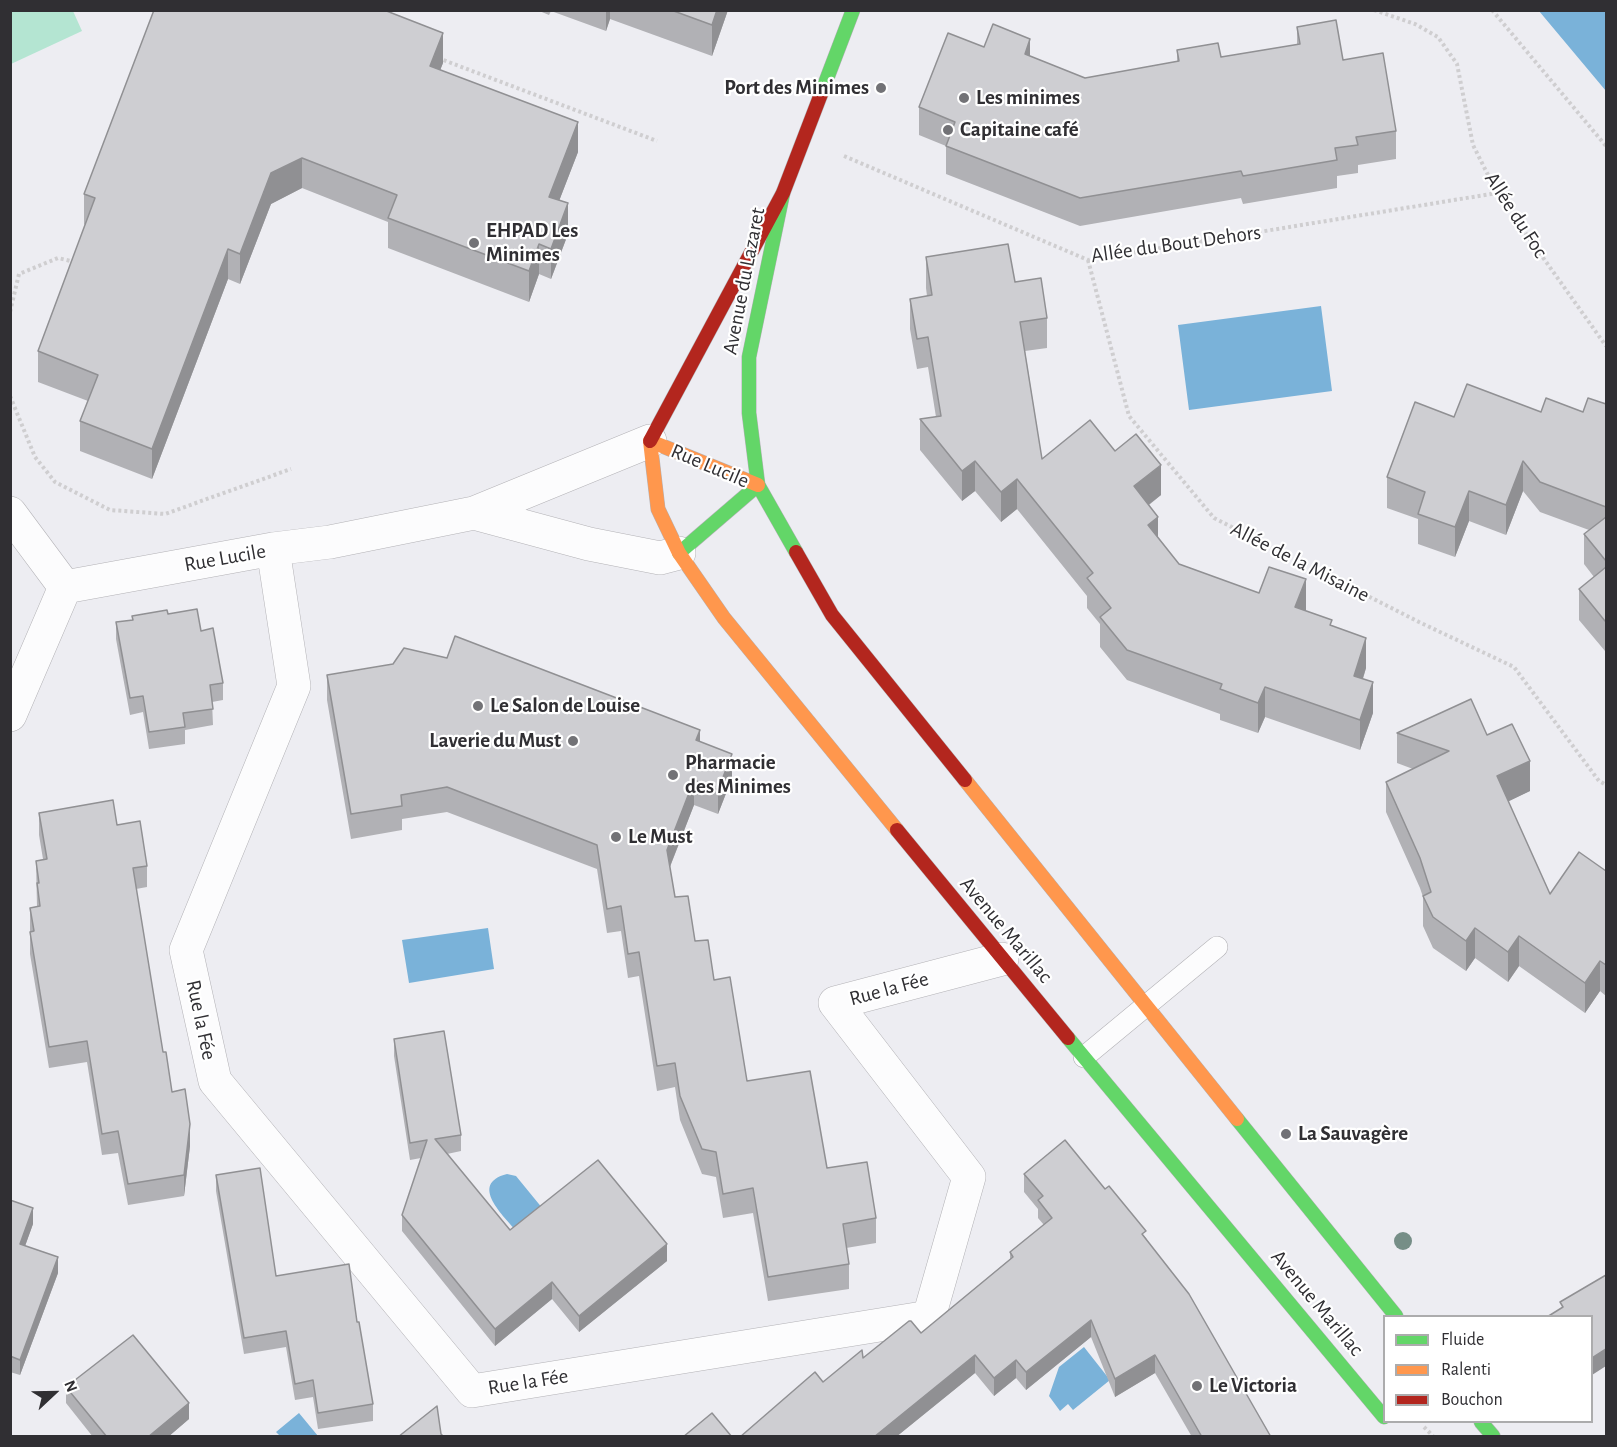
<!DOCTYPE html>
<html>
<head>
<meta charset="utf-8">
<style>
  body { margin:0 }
  #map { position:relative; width:1617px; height:1447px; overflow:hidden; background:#ededf2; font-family:"Alegreya Sans",sans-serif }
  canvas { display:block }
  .frame { position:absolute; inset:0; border:12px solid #302f33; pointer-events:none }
  .legend { position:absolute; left:1383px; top:1315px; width:210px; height:108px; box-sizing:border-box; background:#fff; border:2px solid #acacad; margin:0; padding:8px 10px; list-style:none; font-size:18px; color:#302f33 }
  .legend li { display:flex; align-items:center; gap:12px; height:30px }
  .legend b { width:30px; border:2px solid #acacad }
  .north { position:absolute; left:24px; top:1363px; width:60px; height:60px; -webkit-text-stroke:4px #fff; paint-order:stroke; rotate:68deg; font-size:16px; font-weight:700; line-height:24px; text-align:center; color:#302f33 }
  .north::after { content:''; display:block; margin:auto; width:21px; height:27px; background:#302f33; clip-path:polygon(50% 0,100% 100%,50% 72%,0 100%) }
</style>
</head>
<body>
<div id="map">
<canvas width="1617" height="1447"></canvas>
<div class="frame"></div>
<ul class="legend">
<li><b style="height:8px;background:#63d668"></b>Fluide</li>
<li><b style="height:8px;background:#ff974d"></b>Ralenti</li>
<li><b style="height:8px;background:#b3261e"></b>Bouchon</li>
</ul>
<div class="north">N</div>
</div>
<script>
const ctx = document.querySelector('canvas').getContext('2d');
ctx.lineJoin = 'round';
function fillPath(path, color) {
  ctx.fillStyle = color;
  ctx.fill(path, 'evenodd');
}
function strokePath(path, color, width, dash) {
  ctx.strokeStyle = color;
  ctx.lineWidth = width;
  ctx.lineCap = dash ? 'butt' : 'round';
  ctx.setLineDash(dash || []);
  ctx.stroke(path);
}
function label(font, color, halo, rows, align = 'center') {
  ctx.font = font + ' "Alegreya Sans",sans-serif';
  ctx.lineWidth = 4.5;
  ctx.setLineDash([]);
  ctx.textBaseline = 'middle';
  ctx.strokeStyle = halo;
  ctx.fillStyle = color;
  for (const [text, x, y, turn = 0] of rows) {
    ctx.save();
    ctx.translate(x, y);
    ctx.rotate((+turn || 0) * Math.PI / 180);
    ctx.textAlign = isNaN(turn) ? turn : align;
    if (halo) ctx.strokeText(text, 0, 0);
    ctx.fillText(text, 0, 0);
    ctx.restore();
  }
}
const green = new Path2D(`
  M 10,11 L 73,11 L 82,31 L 11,64 Z`);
const water = new Path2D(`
  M 1539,11 L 1606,11 L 1606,91 Z
  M 1321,306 L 1332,391 L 1189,410 L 1178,325 Z
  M 488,928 L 494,969 L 409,983 L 402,940 Z
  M 507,1174 L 516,1176 L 543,1209 L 518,1233 C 504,1216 468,1184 507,1174 Z
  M 1084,1347 L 1110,1380 L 1073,1410 L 1068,1404 L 1060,1411 L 1049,1396 L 1059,1367 Z
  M 299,1413 L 318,1436 L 280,1436 L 276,1432 Z`);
const path = new Path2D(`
  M 1374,10 L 1415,24 L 1438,37 L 1457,64 L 1473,145 L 1497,193 L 1606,346
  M 1492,10 L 1606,146
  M 438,58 L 657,141
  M 844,156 L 1088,260 L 1497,193
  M 1088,260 L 1129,416 L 1214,518 L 1419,622 L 1514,667 L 1599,781 L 1606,785
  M 10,312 L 19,274 L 58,258 L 75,262
  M 10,396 L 35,457 L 55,482 L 110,510 L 165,514 L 291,469
  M 1424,1427 L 1433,1436`);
const lane = new Path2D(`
  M 1084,1057 L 1217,947`);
const street = new Path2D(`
  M 10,513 L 65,587 L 273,549 L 330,542 L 474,513 L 650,441
  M 474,513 L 589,544 L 660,558 L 679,553
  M 273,549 L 294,686 L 186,950 L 215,1081 L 472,1391 L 929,1317 L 969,1177 L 835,1003 L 1002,959
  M 10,715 L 65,587`);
const fast = new Path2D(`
  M 821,94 L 853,10
  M 783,193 L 749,357 L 749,413 L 758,485 L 796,552
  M 679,553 L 758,485
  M 1068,1038 L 1384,1417
  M 1237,1119 L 1396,1316
  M 1481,1422 L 1493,1436`);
const slow = new Path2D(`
  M 650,441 L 658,509 L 679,553 L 724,618 L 897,830
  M 650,441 L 758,485
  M 965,780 L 1237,1119`);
const jam = new Path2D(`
  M 650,441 L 783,193 L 821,94
  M 796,552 L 832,615 L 965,780
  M 897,830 L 1068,1038`);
const trees = [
  [1403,1241]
];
const wall = new Path2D(`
  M 537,10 L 728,10 L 712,56 L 610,19 L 606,31 L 551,11 L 549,15 Z
  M 1297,27 L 1343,60 L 1396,131 L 1396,159 L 1358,165 L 1358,173 L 1337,176 L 1337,188 L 1243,204 L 1241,198 L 1080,226 L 946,174 L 946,146 L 919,135 L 919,107 L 984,47 L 1030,56 L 1085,78 L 1177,62 L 1177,50 L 1221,57 L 1297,45 Z
  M 443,63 L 440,70 L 578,152 L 559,201 L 568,234 L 551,279 L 539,274 L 529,302 L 388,248 L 388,222 L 302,188 L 271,204 L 240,284 L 228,279 L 152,479 L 80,451 L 80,421 L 88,401 L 38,382 L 38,351 L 85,225 L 84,224 L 84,194 Z
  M 926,257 L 1015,282 L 1047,318 L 1047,348 L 1025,351 L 1042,459 L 1115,451 L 1161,495 L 1149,505 L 1158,538 L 1179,564 L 1306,610 L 1306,611 L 1332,626 L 1366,668 L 1363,679 L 1373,713 L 1360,750 L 1265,717 L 1258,733 L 1220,720 L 1220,714 L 1127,680 L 1100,647 L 1100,624 L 1087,608 L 1087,596 L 1017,509 L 1001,522 L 975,491 L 962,501 L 920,450 L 920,419 L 936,417 L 928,367 L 917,369 L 910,329 L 910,299 L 927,296 L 926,288 Z
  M 1606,404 L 1606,650 L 1605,651 L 1579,620 L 1579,589 L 1594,577 L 1584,564 L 1584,534 L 1589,530 L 1540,512 L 1523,491 L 1506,535 L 1469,521 L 1455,557 L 1418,544 L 1418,519 L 1387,508 L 1387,477 L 1454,417 L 1583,412 Z
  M 168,614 L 201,631 L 223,683 L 223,700 L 212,702 L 213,725 L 185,730 L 185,744 L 149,749 L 143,712 L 130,715 L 116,639 L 116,622 L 132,620 L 132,616 Z
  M 327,675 L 700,741 L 732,778 L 718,814 L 694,805 L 670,867 L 675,897 L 695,941 L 714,980 L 747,1081 L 827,1168 L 876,1218 L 876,1243 L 846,1248 L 849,1264 L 849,1289 L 768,1301 L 753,1213 L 723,1218 L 716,1177 L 702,1174 L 680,1120 L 675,1087 L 657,1091 L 639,976 L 628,978 L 621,931 L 607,933 L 597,869 L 447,812 L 402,819 L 402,830 L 351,839 L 327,700 Z
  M 1397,733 L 1487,735 L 1530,791 L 1508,801 L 1550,894 L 1606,871 L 1606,996 L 1600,991 L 1585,1013 L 1519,966 L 1508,982 L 1475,958 L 1466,971 L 1433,948 L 1423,926 L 1423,897 L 1420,888 L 1386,812 L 1386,782 L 1413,769 L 1397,763 Z
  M 39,813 L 117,825 L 147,866 L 147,887 L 136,889 L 163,1052 L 172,1092 L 190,1146 L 184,1196 L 128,1205 L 118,1153 L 102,1155 L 87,1062 L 49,1068 L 30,954 L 30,908 L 37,907 L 36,861 L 43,859 L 39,835 Z
  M 394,1039 L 461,1135 L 461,1151 L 447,1154 L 510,1230 L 667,1261 L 579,1332 L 552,1299 L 495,1346 L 402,1231 L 402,1215 L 421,1158 L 410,1160 L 394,1056 Z
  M 1024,1174 L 1105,1189 L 1146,1238 L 1271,1437 L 1192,1437 L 1155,1373 L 1115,1397 L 1091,1337 L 1026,1390 L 1016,1378 L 994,1396 L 975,1373 L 896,1437 L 740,1437 L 823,1382 L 863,1358 L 921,1333 L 1010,1259 L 1010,1252 L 1044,1225 L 1038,1218 L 1038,1209 L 1024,1192 Z
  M 216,1175 L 276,1276 L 357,1322 L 373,1404 L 373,1421 L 318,1429 L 313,1397 L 295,1400 L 286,1347 L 244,1354 L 216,1191 Z
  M 10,1200 L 33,1224 L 25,1246 L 58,1273 L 20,1375 L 10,1372 Z
  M 66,1387 L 189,1419 L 168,1437 L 93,1437 L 66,1403 Z`);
const shadedWall = new Path2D(`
  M 606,10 L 610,10 L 610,19 L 606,31 Z
  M 717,10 L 728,10 L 712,56 L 712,25 Z
  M 443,33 L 443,63 L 430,96 L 430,66 Z
  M 1030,39 L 1030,67 L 1025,54 Z
  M 578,122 L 578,152 L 549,227 L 549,197 Z
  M 302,158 L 302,188 L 271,204 L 240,284 L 240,254 L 271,173 Z
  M 568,203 L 568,234 L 551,279 L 551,249 Z
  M 539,244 L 539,274 L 529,302 L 529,271 Z
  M 228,249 L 228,279 L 152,479 L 152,449 Z
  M 975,461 L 975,491 L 962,501 L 962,471 Z
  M 1523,461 L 1523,491 L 1506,535 L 1506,505 Z
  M 1161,465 L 1161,495 L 1134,516 L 1134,486 Z
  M 1017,479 L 1017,509 L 1001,522 L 1001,492 Z
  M 1469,491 L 1469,521 L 1455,557 L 1455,527 Z
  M 1158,517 L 1158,547 L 1148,525 Z
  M 1306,579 L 1306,610 L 1295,638 L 1295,607 Z
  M 1606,620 L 1606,650 L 1605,651 L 1605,621 Z
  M 1366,638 L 1366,668 L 1354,706 L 1354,676 Z
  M 1373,682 L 1373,713 L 1360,750 L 1360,720 Z
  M 1265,687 L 1265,717 L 1258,733 L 1258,703 Z
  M 700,730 L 700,755 L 696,740 Z
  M 732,754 L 732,778 L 718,814 L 718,790 Z
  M 1530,761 L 1530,791 L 1497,807 L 1497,776 Z
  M 694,780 L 694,805 L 667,874 L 667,850 Z
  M 1475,928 L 1475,958 L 1466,971 L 1466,941 Z
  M 1519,936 L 1519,966 L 1508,982 L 1508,952 Z
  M 1600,961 L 1600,991 L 1585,1013 L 1585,983 Z
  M 190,1124 L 190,1146 L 184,1196 L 184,1175 Z
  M 33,1208 L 33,1224 L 20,1260 L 20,1244 Z
  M 667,1244 L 667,1261 L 579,1332 L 579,1316 Z
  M 58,1257 L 58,1273 L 20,1375 L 20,1360 Z
  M 552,1282 L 552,1299 L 495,1346 L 495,1329 Z
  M 1091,1320 L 1091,1337 L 1026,1390 L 1026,1372 Z
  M 1606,1349 L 1606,1366 L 1592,1375 L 1592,1358 Z
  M 975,1355 L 975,1373 L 896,1437 L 874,1437 Z
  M 1155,1355 L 1155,1373 L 1115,1397 L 1115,1379 Z
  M 1016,1360 L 1016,1378 L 994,1396 L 994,1378 Z
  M 189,1403 L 189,1419 L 168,1437 L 148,1437 Z`);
const building = new Path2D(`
  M 154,10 L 384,10 L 443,33 L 430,66 L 578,122 L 549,197 L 568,203 L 551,249 L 539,244 L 529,271 L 388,218 L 397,195 L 302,158 L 271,173 L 240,254 L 228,249 L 152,449 L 80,421 L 98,375 L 38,351 L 95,198 L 84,194 Z
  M 671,10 L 717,10 L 712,25 Z
  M 1336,20 L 1343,60 L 1383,53 L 1396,131 L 1356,137 L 1358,145 L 1335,148 L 1337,160 L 1243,176 L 1241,171 L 1080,198 L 946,146 L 955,122 L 919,107 L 948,33 L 984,47 L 993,24 L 1030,39 L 1025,54 L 1085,78 L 1179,61 L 1177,50 L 1218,43 L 1221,57 L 1300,44 L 1297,27 Z
  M 1008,244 L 1015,282 L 1041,278 L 1047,318 L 1020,322 L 1042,459 L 1090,420 L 1115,451 L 1136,434 L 1161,465 L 1134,486 L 1158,517 L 1148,525 L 1179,564 L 1259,593 L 1269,567 L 1306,579 L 1295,607 L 1332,620 L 1330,625 L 1366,638 L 1354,676 L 1373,682 L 1360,720 L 1265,687 L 1258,703 L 1220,689 L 1222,684 L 1127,650 L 1100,617 L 1111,608 L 1087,578 L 1093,573 L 1017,479 L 1001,492 L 975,461 L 962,471 L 920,419 L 941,416 L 928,337 L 917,339 L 910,299 L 932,295 L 926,257 Z
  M 1467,384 L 1541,412 L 1546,398 L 1583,412 L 1588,398 L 1606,404 L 1606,507 L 1540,482 L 1523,461 L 1506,505 L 1469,491 L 1455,527 L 1418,514 L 1425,492 L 1387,477 L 1415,402 L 1454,417 Z
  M 1606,517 L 1606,561 L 1584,534 Z
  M 1606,567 L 1606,620 L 1605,621 L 1579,589 Z
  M 197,609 L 201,631 L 213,628 L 223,683 L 210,685 L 213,709 L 183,713 L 185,727 L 149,732 L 143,696 L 130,698 L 116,622 L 133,620 L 132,616 L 167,610 L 168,614 Z
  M 455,636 L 700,730 L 696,740 L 732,754 L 718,790 L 694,780 L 667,850 L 675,897 L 688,896 L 695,941 L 708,940 L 714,980 L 730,977 L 747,1081 L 810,1071 L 827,1168 L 867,1162 L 876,1218 L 843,1224 L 849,1264 L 768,1277 L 753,1188 L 723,1194 L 716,1152 L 702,1149 L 680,1096 L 675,1063 L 657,1066 L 639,952 L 628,954 L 621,906 L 607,909 L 597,845 L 447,787 L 401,795 L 402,806 L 351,814 L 327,675 L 393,664 L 404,648 L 447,658 Z
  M 1471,699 L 1487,735 L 1512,724 L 1530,761 L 1497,776 L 1550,894 L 1579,852 L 1606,871 L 1606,965 L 1600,961 L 1585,983 L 1519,936 L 1508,952 L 1475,928 L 1466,941 L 1433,917 L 1423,896 L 1431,892 L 1420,858 L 1386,782 L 1449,751 L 1397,733 Z
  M 113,800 L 117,825 L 140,821 L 147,866 L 133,868 L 163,1052 L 166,1052 L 172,1092 L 185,1089 L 190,1124 L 184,1175 L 128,1184 L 118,1131 L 102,1134 L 87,1041 L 49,1047 L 30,932 L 34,931 L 30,908 L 40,906 L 37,883 L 39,883 L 36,861 L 47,859 L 39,813 Z
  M 444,1031 L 461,1135 L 435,1139 L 510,1230 L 598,1160 L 667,1244 L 579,1316 L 552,1282 L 495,1329 L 402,1215 L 427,1140 L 410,1143 L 394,1039 Z
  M 1065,1140 L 1105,1189 L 1109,1186 L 1146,1231 L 1142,1234 L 1189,1294 L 1271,1437 L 1202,1437 L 1155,1355 L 1115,1379 L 1091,1320 L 1026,1372 L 1016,1360 L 994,1378 L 975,1355 L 874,1437 L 740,1437 L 815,1372 L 823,1382 L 862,1350 L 863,1358 L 909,1321 L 911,1321 L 921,1333 L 1013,1257 L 1010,1252 L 1052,1218 L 1038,1200 L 1043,1196 L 1024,1174 Z
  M 260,1168 L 276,1276 L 349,1264 L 357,1322 L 359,1322 L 373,1404 L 318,1413 L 313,1380 L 295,1384 L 286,1331 L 244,1338 L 216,1175 Z
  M 10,1200 L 33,1208 L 20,1244 L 58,1257 L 20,1360 L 10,1356 Z
  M 1606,1275 L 1606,1349 L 1592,1358 L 1592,1317 L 1547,1317 L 1563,1307 L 1560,1302 Z
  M 133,1335 L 189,1403 L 148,1437 L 107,1437 L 66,1387 Z
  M 437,1406 L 441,1434 L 444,1437 L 398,1437 Z
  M 712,1413 L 732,1437 L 683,1437 Z`);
const markers = [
  [881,88,6,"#727276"],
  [964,98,6,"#727276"],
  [948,130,6,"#727276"],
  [474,243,6,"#727276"],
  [478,706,6,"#727276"],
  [573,741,6,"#727276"],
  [673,775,6,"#727276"],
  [616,837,6,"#727276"],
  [1286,1134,6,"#727276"],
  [1197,1386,6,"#727276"]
];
const poiNames = [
  ["Port des Minimes",869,88,"right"],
  ["Les minimes",976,98],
  ["Capitaine café",960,130],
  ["EHPAD Les",486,231],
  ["Minimes",486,255],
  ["Le Salon de Louise",490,706],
  ["Laverie du Must",561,741,"right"],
  ["Pharmacie",685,763],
  ["des Minimes",685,787],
  ["Le Must",628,837],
  ["La Sauvagère",1298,1134],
  ["Le Victoria",1209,1386]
];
const streetNames = [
  ["Allée du Foc",1516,215,57],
  ["Allée du Bout Dehors",1176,244,-8],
  ["Avenue du Lazaret",744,281,-79],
  ["Rue Lucile",710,466,23],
  ["Rue Lucile",225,558,-10],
  ["Allée de la Misaine",1300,562,27],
  ["Avenue Marillac",1006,930,50],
  ["Rue la Fée",889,989,-15],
  ["Rue la Fée",201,1020,78],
  ["Avenue Marillac",1317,1303,50],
  ["Rue la Fée",528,1382,-9]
];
fillPath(green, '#b4e5d2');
fillPath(water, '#7ab2d9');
strokePath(lane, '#b3b2b6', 22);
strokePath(street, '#b3b2b6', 34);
strokePath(fast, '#b3b2b6', 15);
strokePath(slow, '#b3b2b6', 15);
strokePath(jam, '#b3b2b6', 15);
strokePath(path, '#cfced0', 4, [3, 3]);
strokePath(lane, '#fcfcfd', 21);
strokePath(street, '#fcfcfd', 33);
strokePath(fast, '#63d668', 14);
strokePath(slow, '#ff974d', 14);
strokePath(jam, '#b3261e', 14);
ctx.fillStyle = '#768e87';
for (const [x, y] of trees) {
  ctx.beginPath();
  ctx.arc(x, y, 9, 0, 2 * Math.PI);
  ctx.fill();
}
fillPath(wall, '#b1b1b5');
fillPath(shadedWall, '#909093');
fillPath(building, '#ceced2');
strokePath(building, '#909093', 1.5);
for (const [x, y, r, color] of markers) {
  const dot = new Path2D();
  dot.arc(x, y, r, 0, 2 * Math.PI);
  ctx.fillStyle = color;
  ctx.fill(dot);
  strokePath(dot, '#fff', 2);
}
label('bold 21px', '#302f33', '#fff', poiNames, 'left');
label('21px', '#302f33', '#fff', streetNames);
</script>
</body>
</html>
